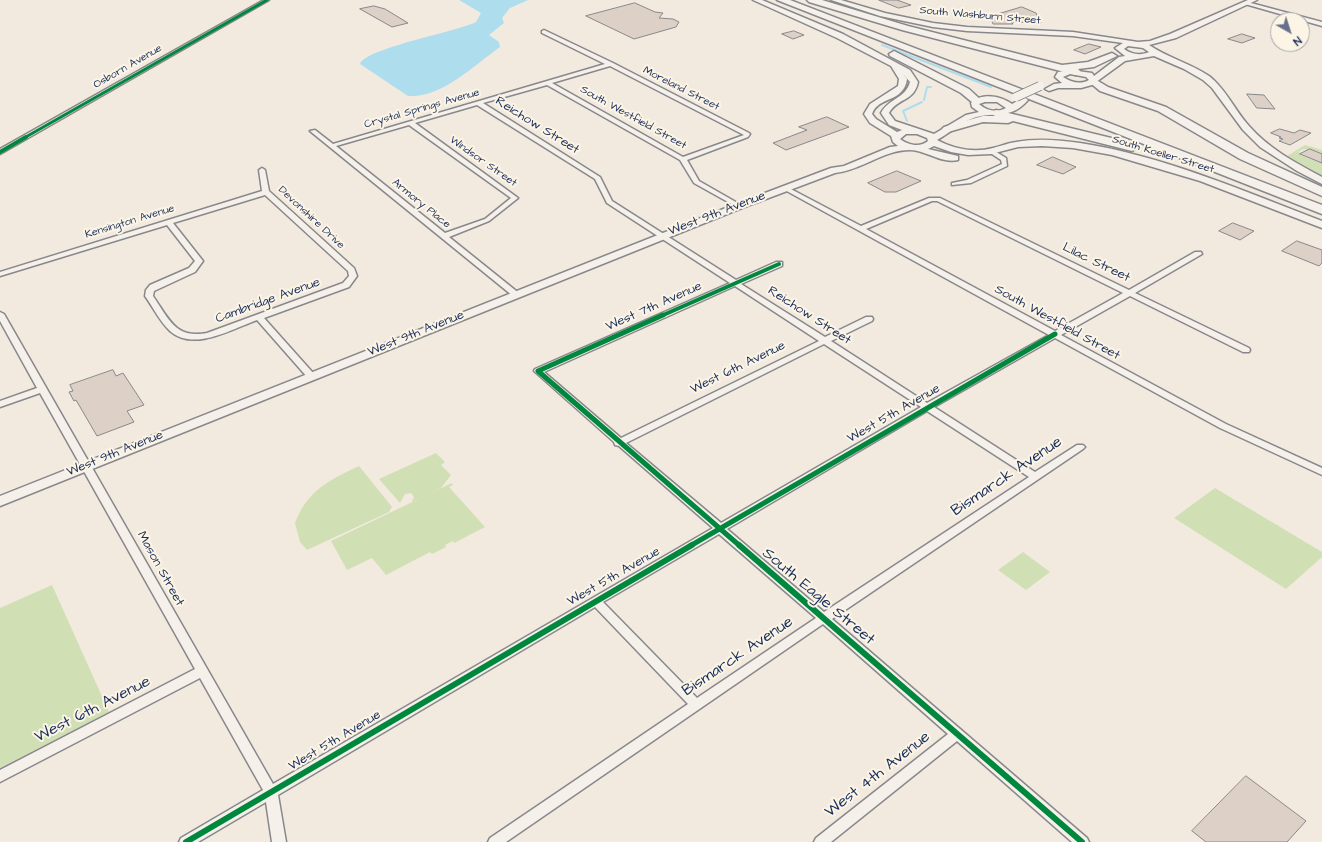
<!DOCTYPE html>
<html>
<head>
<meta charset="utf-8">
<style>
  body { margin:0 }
  #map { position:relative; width:1322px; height:842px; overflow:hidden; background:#f2eadf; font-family:"Architects Daughter",sans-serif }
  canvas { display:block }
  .north { position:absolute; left:1270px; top:12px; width:40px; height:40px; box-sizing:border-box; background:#fcf5e5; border:1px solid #a2a6af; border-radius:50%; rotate:141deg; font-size:11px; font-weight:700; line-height:16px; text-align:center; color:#1b2f5e }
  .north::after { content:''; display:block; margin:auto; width:14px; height:18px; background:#66708b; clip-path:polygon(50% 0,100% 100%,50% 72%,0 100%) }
</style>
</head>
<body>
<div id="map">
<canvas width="1322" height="842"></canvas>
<div class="north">N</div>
</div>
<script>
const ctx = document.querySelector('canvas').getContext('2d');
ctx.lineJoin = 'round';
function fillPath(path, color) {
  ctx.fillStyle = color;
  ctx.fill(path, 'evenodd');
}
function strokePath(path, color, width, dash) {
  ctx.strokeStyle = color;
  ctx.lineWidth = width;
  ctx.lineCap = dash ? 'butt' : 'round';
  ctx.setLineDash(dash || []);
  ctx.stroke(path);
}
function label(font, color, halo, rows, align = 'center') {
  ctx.font = font + ' "Architects Daughter",sans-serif';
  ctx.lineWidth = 4;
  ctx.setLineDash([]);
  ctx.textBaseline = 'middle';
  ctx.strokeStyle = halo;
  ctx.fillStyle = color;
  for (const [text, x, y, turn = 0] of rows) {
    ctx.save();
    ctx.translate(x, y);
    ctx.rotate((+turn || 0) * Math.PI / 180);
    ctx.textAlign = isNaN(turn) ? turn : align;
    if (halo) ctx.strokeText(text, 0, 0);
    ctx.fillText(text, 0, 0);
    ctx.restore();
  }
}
const green = new Path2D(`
  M 1305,145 L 1322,150 L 1322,154 L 1304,149 L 1298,152 L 1302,153 L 1300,155 L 1319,162 L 1322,160 L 1322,176 L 1287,156 Z
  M 436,453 L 445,462 L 441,465 L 451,475 L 441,488 L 411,503 L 414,497 L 411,493 L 405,494 L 400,503 L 379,479 Z
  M 359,466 L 392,507 L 389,512 L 307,550 L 300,542 L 295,523 C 307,491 329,480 359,466 Z
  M 452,483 L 453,485 L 449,487 L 485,527 L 454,543 L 453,541 L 445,545 L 446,547 L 432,554 L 430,552 L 386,575 L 372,558 L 347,570 L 331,541 Z
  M 1215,488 L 1322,552 L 1322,557 L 1286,589 L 1174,518 Z
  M 1023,552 L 1050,572 L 1026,590 L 998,570 Z
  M 52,585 L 109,712 L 0,768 L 0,608 Z`);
const water = new Path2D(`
  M 459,0 L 528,0 L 510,8 L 502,18 L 504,23 L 489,35 L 499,42 L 500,47 C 473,66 442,98 408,96 L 360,64 C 366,48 456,32 476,22 L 481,13 Z`);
const stream = new Path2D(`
  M 882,45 L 991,87
  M 924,100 L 927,87 L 931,87
  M 907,121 L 903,111 L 922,102`);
const building = new Path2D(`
  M 879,0 L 897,0 L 911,5 L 899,8 Z
  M 635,3 L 655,12 L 663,13 L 659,18 L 673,19 L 679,22 L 676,27 L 634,39 L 586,16 Z
  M 374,6 L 385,9 L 408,23 L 392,27 L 360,9 Z
  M 1022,7 L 1036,13 L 1041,23 L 1011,22 L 1013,24 L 993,24 L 991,19 L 995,15 Z
  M 794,31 L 804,35 L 793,39 L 782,34 Z
  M 1242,34 L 1255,38 L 1242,43 L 1228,39 Z
  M 1089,44 L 1101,47 L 1085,54 L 1074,50 Z
  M 1247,94 L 1264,95 L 1275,109 L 1257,108 Z
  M 827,117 L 849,127 L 786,150 L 773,143 L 807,130 L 799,127 Z
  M 1280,129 L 1294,133 L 1300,130 L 1311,133 L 1290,145 L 1279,141 L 1283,139 L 1279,138 L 1281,137 L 1271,133 Z
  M 1310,149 L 1322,154 L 1322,163 L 1300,154 Z
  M 1053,157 L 1076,167 L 1063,174 L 1037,165 Z
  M 897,171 L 921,181 L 896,192 L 885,192 L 868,183 Z
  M 1233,223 L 1254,231 L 1240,240 L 1219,231 Z
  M 1297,241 L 1322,250 L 1322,263 L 1319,266 L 1282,251 Z
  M 113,370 L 116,376 L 123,373 L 144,405 L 127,411 L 134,422 L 97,436 L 76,400 L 74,401 L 69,392 L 73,391 L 70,385 Z
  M 1246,776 L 1306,821 L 1287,842 L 1206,842 L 1192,831 Z`);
const street = new Path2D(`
  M 264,0 L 269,0 L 0,154 L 0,149 Z
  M 1247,2 L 1322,22 L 1322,26 L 1245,4 L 1245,3 Z
  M 544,30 L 613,63 L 749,133 L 750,134 L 748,137 L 687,160 L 699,181 L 741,205 L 741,207 L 737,207 L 694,183 L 680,160 L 547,85 L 483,103 L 600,177 L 612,201 L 736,280 L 776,262 L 782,262 L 782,266 L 741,284 L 825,337 L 866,317 L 872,317 L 873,319 L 872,321 L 831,341 L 927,403 L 1049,335 L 783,189 L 783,187 L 787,187 L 861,226 L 929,198 L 940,198 L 1129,290 L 1195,252 L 1201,252 L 1202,254 L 1135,293 L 1249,348 L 1250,350 L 1249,352 L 1243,352 L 1130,296 L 1061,335 L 1226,424 L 1322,468 L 1322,475 L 1220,428 L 1055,338 L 934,407 L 1035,472 L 1077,445 L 1083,445 L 1085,447 L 1083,449 L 832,619 L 1087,838 L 1089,842 L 1072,842 L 957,741 L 831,842 L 814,842 L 816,838 L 948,734 L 823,624 L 506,842 L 488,842 L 490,838 L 688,704 L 595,607 L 278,795 L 286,842 L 272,842 L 266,802 L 198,842 L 179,842 L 181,838 L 263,790 L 200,678 L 0,782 L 0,770 L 195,669 L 40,393 L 0,407 L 0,401 L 37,388 L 0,321 L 0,312 L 4,314 L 273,784 L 713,528 L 619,446 L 615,445 L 614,442 L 534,371 L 535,369 L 730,283 L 607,203 L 595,179 L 477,105 L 415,123 L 518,198 L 489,221 L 449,237 L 520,294 L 516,296 L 513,296 L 310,131 L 315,130 L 333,144 L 605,64 L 542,33 L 542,31 ZM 610,66 L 744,135 L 683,157 L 552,83 ZM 409,125 L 511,198 L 485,219 L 445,233 L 336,146 ZM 932,201 L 937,201 L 1123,293 L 1055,331 L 866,229 ZM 735,286 L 819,341 L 621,438 L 544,372 ZM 824,344 L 921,407 L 721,523 L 626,443 ZM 927,411 L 1029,477 L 824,612 L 727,529 ZM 719,534 L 816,618 L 697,698 L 603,602 Z
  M 989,150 L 993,150 L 1006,158 L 1007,166 L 971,183 L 952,185 L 952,183 L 967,180 L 1002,164 L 1001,160 L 989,152 Z
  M 262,168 L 265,170 L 269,191 L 354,268 L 357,276 L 349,287 L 264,318 L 314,374 L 315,376 L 314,378 L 308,378 L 257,320 C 232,329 194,352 170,331 C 160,322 153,307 145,296 L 146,290 L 150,285 L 189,268 L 195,261 L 167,225 L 0,276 L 0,272 L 262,191 L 259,170 ZM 265,195 L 348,271 L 349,276 L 343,283 L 207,333 C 175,339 169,319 153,296 L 154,291 L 195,272 L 203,261 L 173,223 Z`);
const secondary = new Path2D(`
  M 753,0 L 762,0 L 843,34 L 910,70 L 918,82 C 914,102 897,98 889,113 L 895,121 L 934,134 L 966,115 L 979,112 L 972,107 L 971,103 C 982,92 1001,96 1012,104 L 1024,97 L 1028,100 C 1009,122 992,110 971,119 C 959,124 948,134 937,140 C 954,149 974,153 993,148 C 1001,146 1008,143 1016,142 C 1037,138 1059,140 1080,143 C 1164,156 1243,191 1322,221 L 1322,228 L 1200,181 L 1112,155 L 1073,148 L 1042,146 L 1018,147 L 991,154 L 968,155 L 951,152 L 934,146 L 928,149 L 958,156 L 958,160 C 941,164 926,150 910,150 C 883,150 862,170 835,173 L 742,208 L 0,506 L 0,496 L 736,204 L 831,168 L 844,166 L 890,147 L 898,146 L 893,142 L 891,136 L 870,123 L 864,114 L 870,104 L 898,86 L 899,79 L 891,66 L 837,38 ZM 902,73 L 910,82 C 906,98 888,99 881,113 L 889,125 L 902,130 L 897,132 L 876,119 L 872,114 C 878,96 904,103 907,79 ZM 985,102 L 997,102 L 1006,108 C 997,113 987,111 979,104 ZM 906,134 L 917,134 L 927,138 L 928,141 C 920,148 908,145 900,139 Z
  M 831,0 L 841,0 L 885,13 L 933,23 L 967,27 L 1073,32 L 1138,42 L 1150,41 L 1170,34 L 1248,0 L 1257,0 L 1176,38 L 1149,45 C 1168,58 1190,63 1209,76 C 1226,89 1235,111 1249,126 C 1269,149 1296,163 1322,177 L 1322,184 L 1297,171 L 1260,147 L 1243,130 L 1212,88 L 1203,80 L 1184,69 L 1154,56 L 1125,61 L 1092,85 L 1081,88 L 1058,88 L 1049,91 L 1045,89 L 1054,84 L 1062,83 L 1055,77 L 1058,72 L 1070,70 L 1092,73 L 1094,76 L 1119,57 L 1125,56 L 1115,48 L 1123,43 L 1073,36 L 967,31 L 933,27 L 880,16 ZM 1128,46 L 1143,48 L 1149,52 C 1140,56 1131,54 1124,49 ZM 1070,74 L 1086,77 L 1089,80 C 1080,85 1071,82 1063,77 Z`);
const highway = new Path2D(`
  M 777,0 L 790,0 L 1322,205 L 1322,214 Z
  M 807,0 L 822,0 L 908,26 L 1062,65 L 1088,62 L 1112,53 L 1117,56 L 1094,67 L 1078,69 L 1081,72 L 1076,75 L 902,30 L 809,2 Z
  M 894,51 L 969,89 L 982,101 L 977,104 L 973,103 L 961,93 L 890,56 L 889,54 Z
  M 1093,78 L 1108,87 L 1166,107 L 1248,153 L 1322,187 L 1322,196 L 1240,159 L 1158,111 L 1100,91 L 1088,81 Z
  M 996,110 L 1136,144 L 1138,147 L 1132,151 L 1013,121 L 1008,123 L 983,122 L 948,132 L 942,129 L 944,127 L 983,116 L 995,116 L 990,113 Z`);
const secondaryBridge = new Path2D(`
  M 1016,97 L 1040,86`);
const cyclewayFar3 = new Path2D(`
  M 24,138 L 267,0`);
const cyclewayFar2 = new Path2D(`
  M 0,152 L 26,137
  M 661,316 L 779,264`);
const cyclewayFar1 = new Path2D(`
  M 663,315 L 538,371 L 740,546
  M 690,546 L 1055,334`);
const cycleway = new Path2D(`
  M 739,545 L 1082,842
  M 186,842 L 692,545`);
const farStreetnames = [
  ["South Washburn Street",980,16,5],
  ["Osborn Avenue",128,67,-30],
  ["Moreland Street",681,89,27],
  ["Crystal Springs Avenue",422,109,-16],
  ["South Westfield Street",633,118,29],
  ["South Koeller Street",1163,155,17],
  ["Windsor Street",483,162,35],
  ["Armory Place",421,204,39],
  ["Devonshire Drive",311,218,43],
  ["Kensington Avenue",130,222,-17]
];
const streetNames = [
  ["Reichow Street",537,126,32],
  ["West 9th Avenue",717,214,-21],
  ["Lilac Street",1096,263,26],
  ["Cambridge Avenue",268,301,-20],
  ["West 7th Avenue",654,307,-24],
  ["Reichow Street",809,316,33],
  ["South Westfield Street",1057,323,29],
  ["West 9th Avenue",416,334,-22],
  ["West 6th Avenue",738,368,-26],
  ["West 5th Avenue",894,414,-30],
  ["West 9th Avenue",115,454,-22],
  ["Mason Street",160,569,61],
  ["West 5th Avenue",614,577,-30],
  ["West 5th Avenue",335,741,-31]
];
const nearStreetnames = [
  ["Bismarck Avenue",1007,477,-34],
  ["South Eagle Street",818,597,40],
  ["Bismarck Avenue",738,657,-34],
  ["West 6th Avenue",93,710,-27],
  ["West 4th Avenue",878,775,-38]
];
fillPath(green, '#d0e0b4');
fillPath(water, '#aedded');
strokePath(stream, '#aedded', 2);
fillPath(building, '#dcd0c7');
strokePath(building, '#88888c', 1);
strokePath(street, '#88888c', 3);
strokePath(secondary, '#88888c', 3);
strokePath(highway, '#88888c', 3);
fillPath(street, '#f5f1ea');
fillPath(secondary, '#f5f1ea');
fillPath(highway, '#f5f1ea');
strokePath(secondaryBridge, '#88888c', 10, []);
strokePath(secondaryBridge, '#f5f1ea', 8);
strokePath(cyclewayFar3, '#00873e', 3);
strokePath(cyclewayFar2, '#00873e', 4);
strokePath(cyclewayFar1, '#00873e', 5);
strokePath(cycleway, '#00873e', 6);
label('11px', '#1b2f5e', '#fcf5e5', farStreetnames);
label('13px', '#1b2f5e', '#fcf5e5', streetNames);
label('16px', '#1b2f5e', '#fcf5e5', nearStreetnames);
</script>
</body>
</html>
